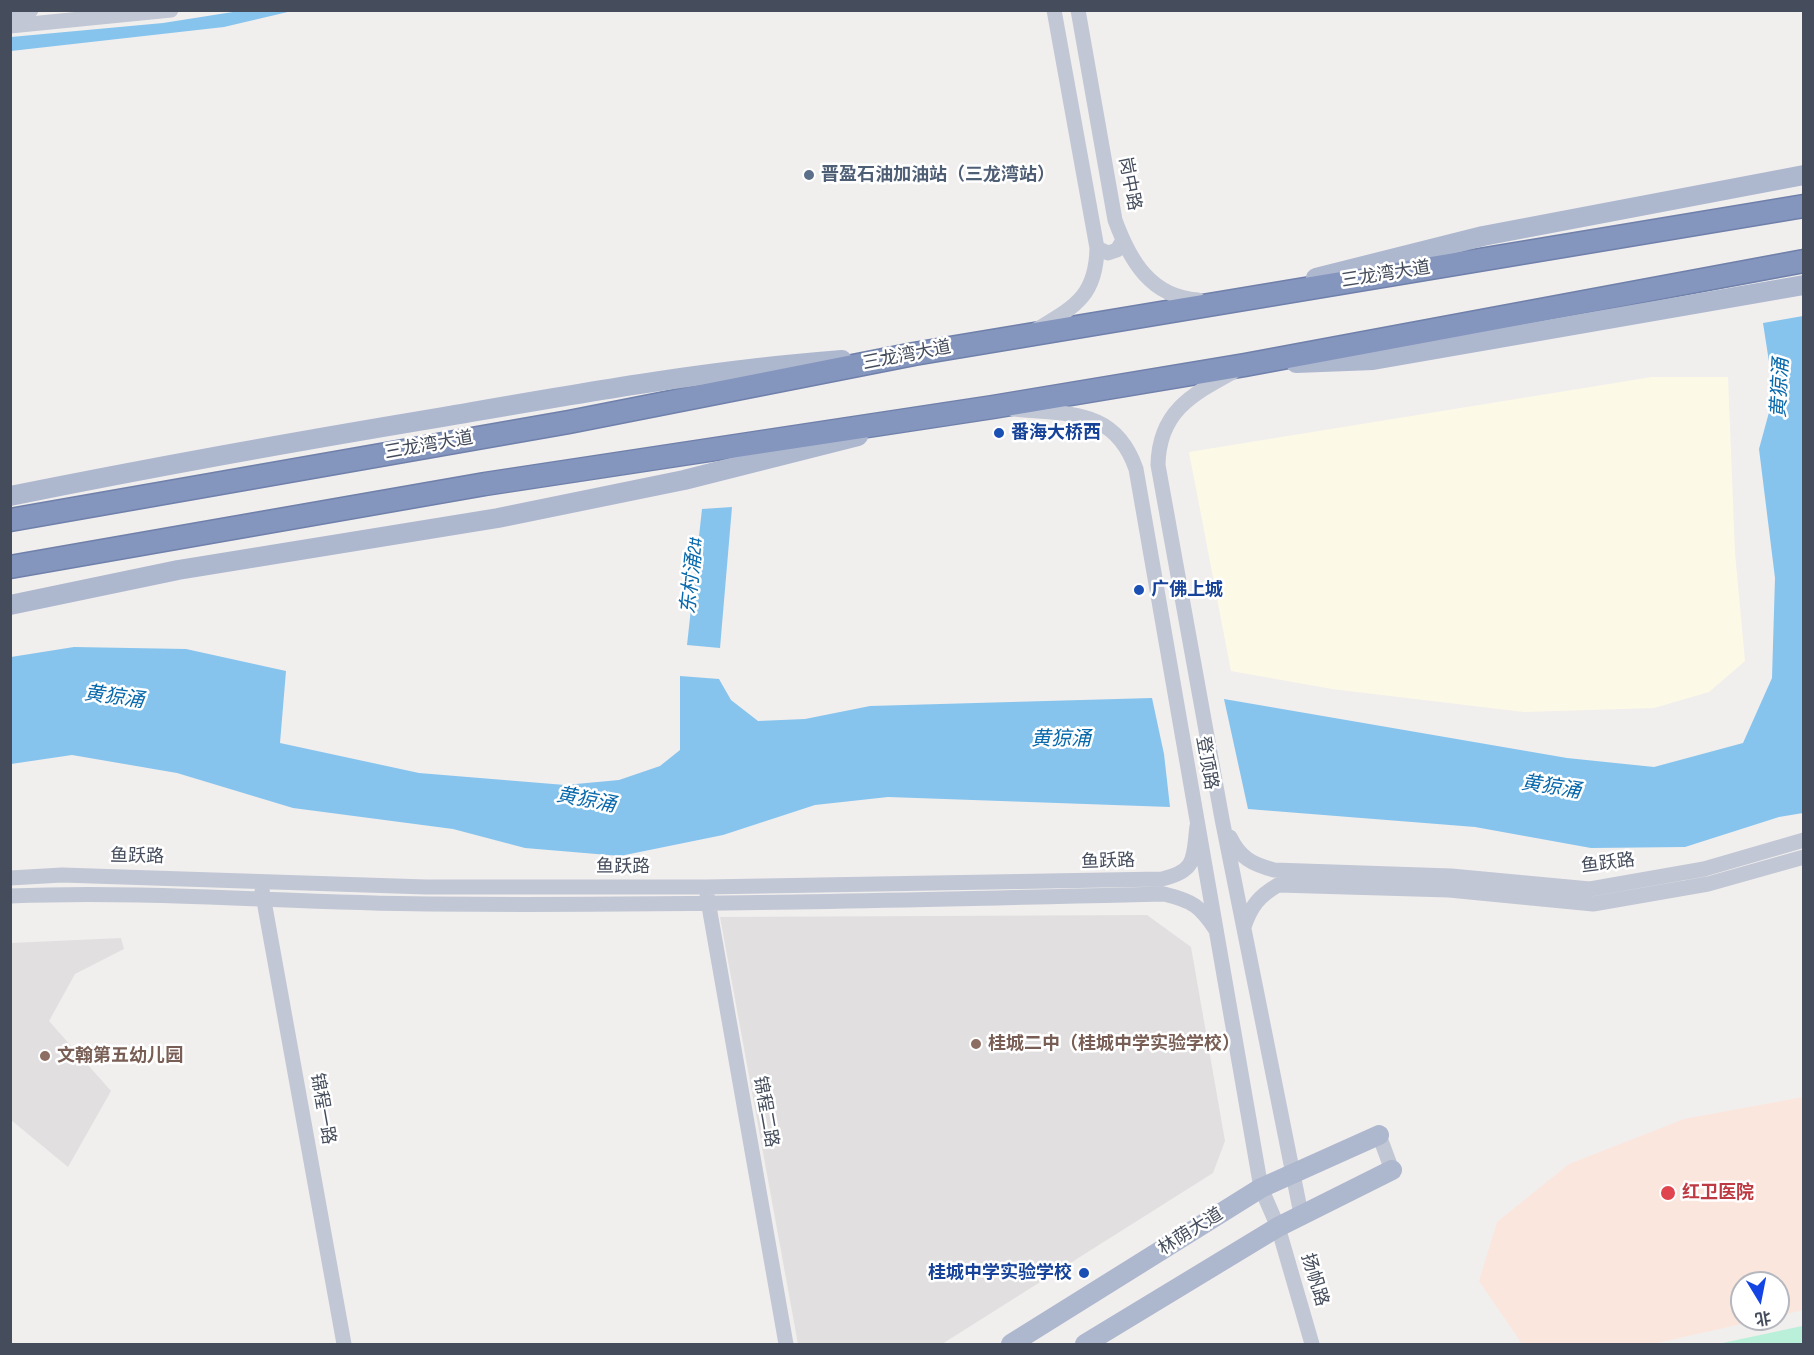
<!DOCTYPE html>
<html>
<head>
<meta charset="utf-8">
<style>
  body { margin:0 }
  #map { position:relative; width:1814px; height:1355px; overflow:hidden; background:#f1eeee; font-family:"Sofia Sans Condensed","Noto Sans SC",sans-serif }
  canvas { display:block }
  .frame { position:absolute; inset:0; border:12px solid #454d5c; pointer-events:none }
  .north { position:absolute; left:1730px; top:1271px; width:60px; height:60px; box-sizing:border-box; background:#fff; border:2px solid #b5b8be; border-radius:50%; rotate:170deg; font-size:16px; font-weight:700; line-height:24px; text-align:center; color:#454d5c }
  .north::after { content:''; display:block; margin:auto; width:21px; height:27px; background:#1445e4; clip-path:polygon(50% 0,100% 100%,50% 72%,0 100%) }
</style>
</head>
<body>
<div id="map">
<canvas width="1814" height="1355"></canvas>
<div class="frame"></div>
<div class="north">北</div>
</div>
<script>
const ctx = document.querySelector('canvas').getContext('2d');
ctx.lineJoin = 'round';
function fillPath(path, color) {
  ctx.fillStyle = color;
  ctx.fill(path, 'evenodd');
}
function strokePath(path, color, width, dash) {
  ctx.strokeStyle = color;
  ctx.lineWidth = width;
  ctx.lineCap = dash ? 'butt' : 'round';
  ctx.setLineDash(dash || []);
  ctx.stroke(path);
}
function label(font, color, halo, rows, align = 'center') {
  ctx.font = font + ' "Sofia Sans Condensed","Noto Sans SC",sans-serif';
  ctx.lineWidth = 5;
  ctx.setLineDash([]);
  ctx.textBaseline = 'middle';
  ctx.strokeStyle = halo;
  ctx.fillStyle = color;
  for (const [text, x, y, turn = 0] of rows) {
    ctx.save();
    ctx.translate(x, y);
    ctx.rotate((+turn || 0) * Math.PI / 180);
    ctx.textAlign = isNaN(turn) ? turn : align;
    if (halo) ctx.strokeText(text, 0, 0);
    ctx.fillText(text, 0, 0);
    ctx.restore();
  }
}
const commercial = new Path2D(`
  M 1652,377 L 1728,377 L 1735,553 L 1745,661 L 1709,692 L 1654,708 L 1524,712 L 1332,689 L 1231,671 L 1189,452 Z`);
const education = new Path2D(`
  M 1147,915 L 1191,947 L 1225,1141 L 1213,1173 L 942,1344 L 798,1344 L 720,917 Z
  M 121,938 L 124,949 L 75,974 L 49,1021 L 111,1091 L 68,1167 L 11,1120 L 11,943 Z`);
const medical = new Path2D(`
  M 1803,1097 L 1803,1310 L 1778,1316 L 1778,1283 L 1742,1283 L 1742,1319 L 1764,1319 L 1652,1344 L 1522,1344 L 1479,1281 L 1497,1222 L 1569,1164 L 1684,1119 Z`);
const green = new Path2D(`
  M 1802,1326 L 1803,1344 L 1718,1344 Z`);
const water = new Path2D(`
  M 239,11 L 292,11 L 224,27 L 11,51 L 11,37 L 163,23 Z
  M 1803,316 L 1803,813 L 1779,817 L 1685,847 L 1591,848 L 1475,827 L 1248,809 L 1224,699 L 1567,758 L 1654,767 L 1743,743 L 1772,678 L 1775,578 L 1759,449 L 1774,394 L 1763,323 Z
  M 732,507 L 720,648 L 687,645 L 702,509 Z
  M 74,647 L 186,649 L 286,671 L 280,743 L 419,773 L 565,785 L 619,780 L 660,766 L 680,750 L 680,676 L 719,679 L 731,700 L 758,721 L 805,719 L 870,706 L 1152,698 L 1164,754 L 1170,807 L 888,797 L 815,805 L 723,835 L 620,856 L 525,848 L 453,829 L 293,808 L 177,773 L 72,755 L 11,764 L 11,657 Z`);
const minor = new Path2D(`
  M 1078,10 L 1115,220 C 1130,261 1151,297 1198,300
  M 10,13 L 31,10
  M 10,26 L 171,10
  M 1097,248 L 1108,253 L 1117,250 L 1123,240
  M 1036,330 C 1074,307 1096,297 1097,248 L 1054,10
  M 1233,372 C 1191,395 1159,412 1158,465 L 1222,819 L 1301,1214
  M 1014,409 C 1069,415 1115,408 1136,469 L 1261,1188 L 1278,1227 L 1312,1344
  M 1230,837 C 1240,858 1252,864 1274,870 L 1451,876 L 1590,889 L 1704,869 L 1804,840
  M 10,878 L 62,875 L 426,887 L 706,887 L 1162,879 C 1197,871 1193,858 1197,826
  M 262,890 L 344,1344
  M 707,895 L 786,1344
  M 10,896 C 150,890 289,903 428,904 C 674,906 919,900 1164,894 C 1193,901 1200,906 1216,930
  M 1244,927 C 1251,906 1259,896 1278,885 L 1449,890 L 1593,904 L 1708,884 L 1804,857
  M 1379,1135 L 1392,1170`);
const major = new Path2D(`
  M 1316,278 L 1483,236 L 1804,175
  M 1296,363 L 1373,360 L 1804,285
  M 10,496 C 154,467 298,441 443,417 C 576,394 708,370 842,360
  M 10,605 L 178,570 L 498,518 L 684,480 L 858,436
  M 1011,1344 L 1261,1188 L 1379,1135
  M 1085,1344 L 1278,1227 L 1392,1170`);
const highway = new Path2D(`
  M 10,520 L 569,422 L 914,354 L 1804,206
  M 10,567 L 485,484 L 993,407 L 1245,365 L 1804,261`);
const markers = [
  [809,175,6,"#5c6f8a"],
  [999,433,6,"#1a4fb4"],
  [1139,590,6,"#1a4fb4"],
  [976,1044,6,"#8d6e63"],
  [45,1056,6,"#8d6e63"],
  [1668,1193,8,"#e0444e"],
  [1084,1273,6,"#1a4fb4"]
];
const serviceNames = [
  ["晋盈石油加油站（三龙湾站）",821,175]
];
const streetNames = [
  ["岗中路",1129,184,79],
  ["三龙湾大道",1386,275,-9],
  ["三龙湾大道",907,356,-11],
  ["三龙湾大道",429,446,-10],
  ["登顶路",1206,763,80],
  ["鱼跃路",137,857,1],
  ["鱼跃路",1108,862,-2],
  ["鱼跃路",1608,864,-7],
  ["鱼跃路",623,867],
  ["锦程一路",322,1109,80],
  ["锦程二路",765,1112,80],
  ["林荫大道",1191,1232,-32],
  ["扬帆路",1314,1280,73]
];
const transitNames = [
  ["番海大桥西",1011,433],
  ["广佛上城",1151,590],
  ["桂城中学实验学校",1072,1273,"right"]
];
const educationNames = [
  ["桂城二中（桂城中学实验学校）",988,1044],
  ["文翰第五幼儿园",57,1056]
];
const healthNames = [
  ["红卫医院",1682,1193]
];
const waterNames = [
  ["黄猄涌",1781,388,-87],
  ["东村涌2#",693,576,-84],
  ["黄猄涌",114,698,8],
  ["黄猄涌",1061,740],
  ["黄猄涌",1551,788,9],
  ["黄猄涌",586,801,11]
];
fillPath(commercial, '#fcfae6');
fillPath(education, '#e2dfe0');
fillPath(medical, '#fbe6dd');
fillPath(green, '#baf0da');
fillPath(water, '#86c4ee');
strokePath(highway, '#6f80aa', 25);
strokePath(minor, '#c1c7d4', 15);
strokePath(major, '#adb7ce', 20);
strokePath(highway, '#8495be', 22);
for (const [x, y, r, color] of markers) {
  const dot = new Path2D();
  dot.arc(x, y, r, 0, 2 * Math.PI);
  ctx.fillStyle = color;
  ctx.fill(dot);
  strokePath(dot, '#fff', 2);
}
label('bold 18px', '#4e5e75', '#fff', serviceNames, 'left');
label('18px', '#454d5c', '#fff', streetNames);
label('bold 18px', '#164399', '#fff', transitNames, 'left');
label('bold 18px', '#785e54', '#fff', educationNames, 'left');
label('bold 18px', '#be3a42', '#fff', healthNames, 'left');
label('italic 20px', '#0869ac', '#fff', waterNames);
</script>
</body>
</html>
